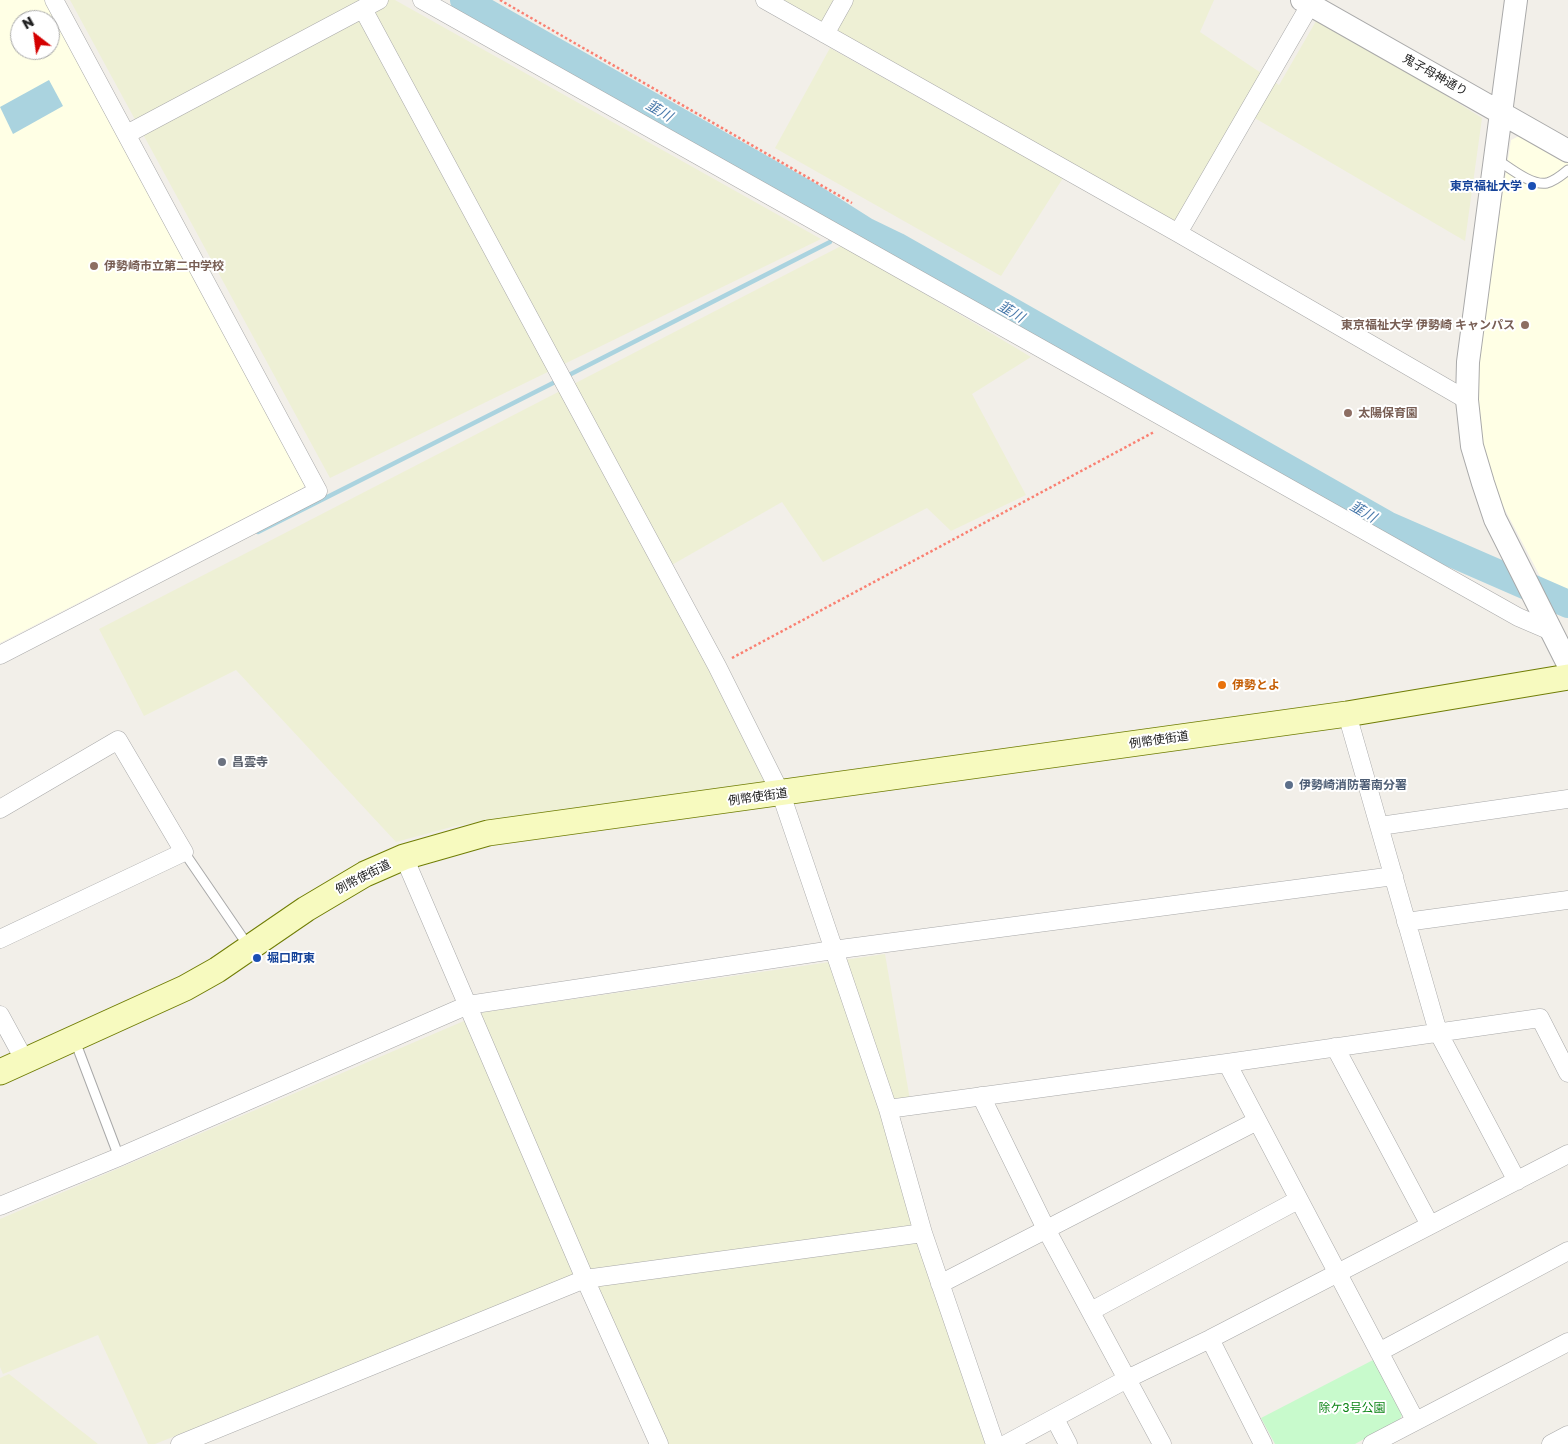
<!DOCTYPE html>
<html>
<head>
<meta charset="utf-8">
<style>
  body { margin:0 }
  #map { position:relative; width:1568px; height:1444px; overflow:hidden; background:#f2efe9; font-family:"Golos Text",sans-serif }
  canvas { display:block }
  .north { position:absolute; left:10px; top:10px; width:50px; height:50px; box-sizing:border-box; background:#fff; border:1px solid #a7a7a7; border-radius:50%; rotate:330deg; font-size:14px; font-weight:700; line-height:20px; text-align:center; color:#222 }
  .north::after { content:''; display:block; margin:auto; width:18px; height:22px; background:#d40000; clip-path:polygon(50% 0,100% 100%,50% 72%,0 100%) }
</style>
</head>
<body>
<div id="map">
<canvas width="1568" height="1444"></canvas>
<div class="north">N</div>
</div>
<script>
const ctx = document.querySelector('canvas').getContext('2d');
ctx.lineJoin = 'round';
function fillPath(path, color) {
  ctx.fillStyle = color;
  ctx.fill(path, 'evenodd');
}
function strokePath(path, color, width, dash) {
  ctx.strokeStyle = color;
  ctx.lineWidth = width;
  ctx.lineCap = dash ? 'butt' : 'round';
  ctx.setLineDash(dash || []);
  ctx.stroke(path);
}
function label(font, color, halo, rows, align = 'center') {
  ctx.font = font + ' "Golos Text","Noto Sans JP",sans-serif';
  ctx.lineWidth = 4;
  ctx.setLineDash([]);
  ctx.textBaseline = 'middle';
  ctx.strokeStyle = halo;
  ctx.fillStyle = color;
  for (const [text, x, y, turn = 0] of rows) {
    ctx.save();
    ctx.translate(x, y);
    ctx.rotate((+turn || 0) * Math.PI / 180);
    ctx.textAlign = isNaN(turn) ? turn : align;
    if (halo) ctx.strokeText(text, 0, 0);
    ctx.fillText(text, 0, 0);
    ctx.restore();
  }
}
const education = new Path2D(`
  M 0,0 L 44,0 L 306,483 L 303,488 L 0,643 ZM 20,20 L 50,20 L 50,50 L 20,50 Z
  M 1521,135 L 1568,161 L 1568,590 L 1542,580 L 1502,504 L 1484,455 L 1478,418 L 1476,365 L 1511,140 Z`);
const farmland = new Path2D(`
  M 70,0 L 395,0 L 821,239 L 330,478 Z
  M 776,0 L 1214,0 L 1200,32 L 1279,85 L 1319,16 L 1482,118 L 1465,241 L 1241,110 L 1178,230 Z
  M 830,48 L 1063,178 L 1001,276 L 775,148 Z
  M 843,245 L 1031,357 L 972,394 L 1026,495 L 951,531 L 927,508 L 823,562 L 782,502 L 670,566 L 767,781 L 455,826 L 396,842 L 236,670 L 144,716 L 99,629 Z
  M 885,954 L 910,1100 L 880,1107 L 987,1444 L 659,1444 L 579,1276 L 155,1444 L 148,1444 L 98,1335 L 3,1374 L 0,1367 L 0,1219 L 485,1012 Z
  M 9,1374 L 98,1444 L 0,1444 L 0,1378 Z`);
const park = new Path2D(`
  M 1375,1359 L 1403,1413 L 1400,1419 L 1355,1444 L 1275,1444 L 1261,1418 Z`);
const water = new Path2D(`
  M 49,80 L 63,106 L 13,134 L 0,107 Z`);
const stream = new Path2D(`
  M 843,229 L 851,222
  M 569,375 L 830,242
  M 258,532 L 555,382`);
const river = new Path2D(`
  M 464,0 L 813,198 L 865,231 L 896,246 L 1387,525 L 1568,604`);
const path = new Path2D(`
  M 500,0 L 852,203
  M 732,658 L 1154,432`);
const service = new Path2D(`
  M 1496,159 C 1509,167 1531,186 1547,183 C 1555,181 1562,175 1568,170
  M 184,852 L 249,947
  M 75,1041 L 119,1157`);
const minor = new Path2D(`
  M 422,0 L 1518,617 L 1553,632
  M 765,0 L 1178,233 L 1467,400
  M 363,9 L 717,666 L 781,794 L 888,1109 L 923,1233 L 995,1444
  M 825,34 L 844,0
  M 127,134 L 379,0
  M 1178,233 L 1310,5
  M 0,655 L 318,491 L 54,0
  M 1347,714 L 1438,1032 L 1517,1181
  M 0,809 L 118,740 L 184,852 L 0,939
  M 1380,826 L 1568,799
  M 404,857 L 585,1279 L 659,1444
  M 1406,922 L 1568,900
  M 0,1015 L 25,1061
  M 1335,1047 L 1430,1225
  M 1227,1063 L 1415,1420
  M 981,1096 L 1046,1229 L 1162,1444
  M 888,1109 L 1227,1063 L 1540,1018 L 1568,1073
  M 0,1206 L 119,1157 L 468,1005 L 833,950 L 1394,876
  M 940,1284 L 1257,1121
  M 1091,1311 L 1298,1200
  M 1210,1339 L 1263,1444
  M 1379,1352 L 1568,1251
  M 1055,1419 L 1068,1444
  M 180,1444 L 585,1279 L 923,1233
  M 1006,1444 L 1127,1379 L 1210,1339 L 1568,1154
  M 1372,1444 L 1568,1342
  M 1551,1444 L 1568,1435`);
const tertiary = new Path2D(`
  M 1302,0 L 1568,151
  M 1516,0 L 1468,362 L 1467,400 L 1472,446 L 1483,483 L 1495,519 L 1568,664`);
const secondary = new Path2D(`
  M 0,1072 L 185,988 L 217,970 L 306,909 L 365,874 L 404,857 L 488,833 L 1347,714 L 1568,677`);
const markers = [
  [1532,186,5,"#1a4fb4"],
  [94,266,5,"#8d6e63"],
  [1525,325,5,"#8d6e63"],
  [1348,413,5,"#8d6e63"],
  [1222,685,5,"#e8710a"],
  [222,762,5,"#6b7280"],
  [1289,785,5,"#5c6f8a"],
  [257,958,5,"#1a4fb4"]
];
const streetNames = [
  ["鬼子母神通り",1435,75,29],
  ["例幣使街道",1159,740,-8],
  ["例幣使街道",758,797,-8],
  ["例幣使街道",363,877,-27]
];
const transitNames = [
  ["東京福祉大学",1522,186],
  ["堀口町東",267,958,"left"]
];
const educationNames = [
  ["伊勢崎市立第二中学校",104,266],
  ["東京福祉大学 伊勢崎 キャンパス",1515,325,"right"],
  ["太陽保育園",1358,413]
];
const foodNames = [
  ["伊勢とよ",1232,685]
];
const worshipNames = [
  ["昌雲寺",232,762]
];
const serviceNames = [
  ["伊勢崎消防署南分署",1299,785]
];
const parkNames = [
  ["除ケ3号公園",1352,1408]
];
const waterNames = [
  ["韮川",659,111,30],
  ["韮川",1011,312,30],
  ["韮川",1363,512,30]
];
fillPath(education, '#ffffe5');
fillPath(farmland, '#eef0d5');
fillPath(park, '#c8facc');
fillPath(water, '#aad3df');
strokePath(stream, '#aad3df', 4.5);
strokePath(river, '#aad3df', 28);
strokePath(service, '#a9a9a9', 11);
strokePath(minor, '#a9a9a9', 19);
strokePath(tertiary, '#a9a9a9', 24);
strokePath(secondary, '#707d05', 27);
strokePath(path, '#fa8072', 2.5, [2.5, 2.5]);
strokePath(service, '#fff', 9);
strokePath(minor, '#fff', 18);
strokePath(tertiary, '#fff', 22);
strokePath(secondary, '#f7fabf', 25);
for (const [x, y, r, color] of markers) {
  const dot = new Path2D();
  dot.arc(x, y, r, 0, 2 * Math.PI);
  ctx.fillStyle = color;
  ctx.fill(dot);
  strokePath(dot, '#fff', 2);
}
label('12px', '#222', '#fff', streetNames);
label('bold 12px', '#164399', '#fff', transitNames, 'right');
label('bold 12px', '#785e54', '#fff', educationNames, 'left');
label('bold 12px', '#c56008', '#fff', foodNames, 'left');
label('bold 12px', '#5b616d', '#fff', worshipNames, 'left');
label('bold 12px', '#4e5e75', '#fff', serviceNames, 'left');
label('12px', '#0c8416', '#fff', parkNames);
label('italic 14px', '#4a7aab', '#fff', waterNames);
</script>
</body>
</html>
